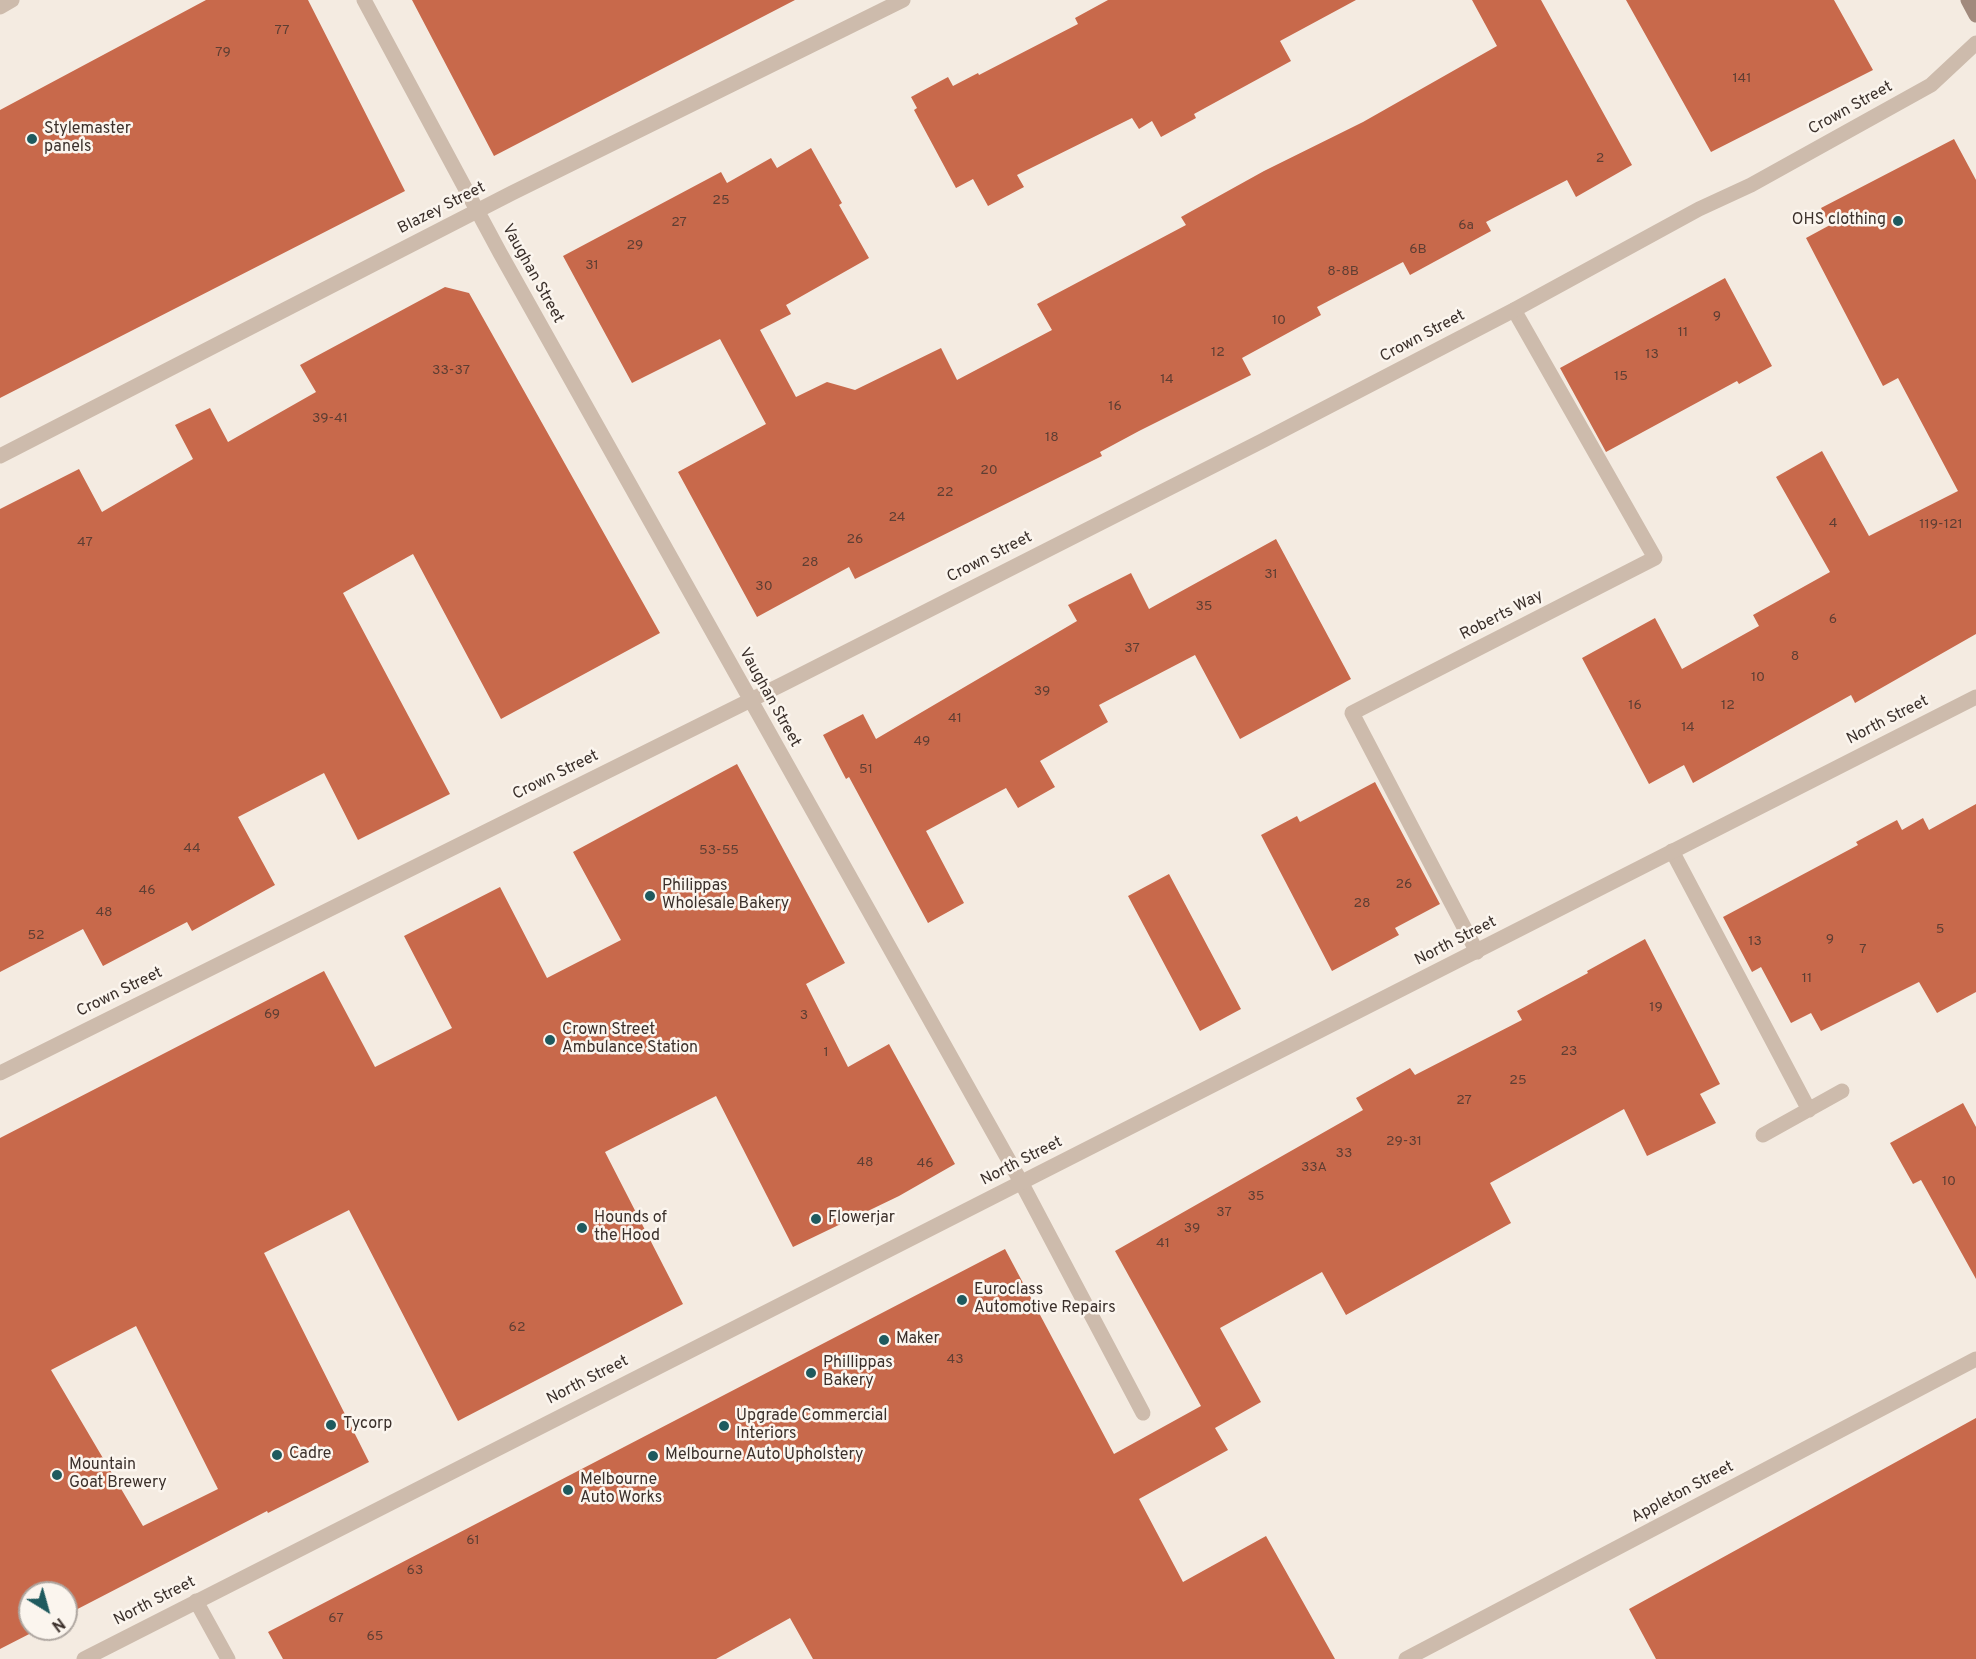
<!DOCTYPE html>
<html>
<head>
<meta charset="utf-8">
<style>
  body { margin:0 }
  #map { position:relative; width:1976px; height:1659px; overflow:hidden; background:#f4ebe1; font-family:Overpass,sans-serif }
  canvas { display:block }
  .north { position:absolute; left:18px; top:1581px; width:60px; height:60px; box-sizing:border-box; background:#fbf5ee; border:2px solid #aea6a0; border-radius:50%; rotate:143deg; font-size:16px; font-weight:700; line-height:24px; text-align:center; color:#3b302b }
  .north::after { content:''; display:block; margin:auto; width:21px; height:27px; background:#1f5a5e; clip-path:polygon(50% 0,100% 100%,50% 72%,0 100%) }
</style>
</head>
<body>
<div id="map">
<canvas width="1976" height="1659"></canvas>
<div class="north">N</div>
</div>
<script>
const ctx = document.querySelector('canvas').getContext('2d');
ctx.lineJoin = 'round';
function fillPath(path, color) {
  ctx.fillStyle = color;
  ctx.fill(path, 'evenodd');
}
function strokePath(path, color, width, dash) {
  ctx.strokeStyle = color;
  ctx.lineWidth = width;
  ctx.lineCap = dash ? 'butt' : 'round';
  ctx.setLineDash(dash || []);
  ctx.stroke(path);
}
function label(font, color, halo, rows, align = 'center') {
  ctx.font = font + ' Overpass,sans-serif';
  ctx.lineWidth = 5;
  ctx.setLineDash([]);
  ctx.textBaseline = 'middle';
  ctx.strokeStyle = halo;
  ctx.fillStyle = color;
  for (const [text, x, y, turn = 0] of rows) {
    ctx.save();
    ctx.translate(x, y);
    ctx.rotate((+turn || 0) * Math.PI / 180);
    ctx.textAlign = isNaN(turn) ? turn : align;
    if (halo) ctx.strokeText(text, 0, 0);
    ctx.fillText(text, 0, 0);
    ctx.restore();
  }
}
const building = new Path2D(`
  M 206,0 L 308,0 L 405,191 L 0,398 L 0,110 Z
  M 412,0 L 795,0 L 494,156 Z
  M 1108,0 L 1356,0 L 1280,41 L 1291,61 L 1194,114 L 1196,118 L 1161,137 L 1152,121 L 1139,129 L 1132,118 L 1017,175 L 1024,187 L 988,206 L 973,179 L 956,188 L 914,110 L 917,108 L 911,97 L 948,77 L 953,86 L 978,73 L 979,75 L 1078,24 L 1075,18 Z
  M 1472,0 L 1541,0 L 1632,165 L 1576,197 L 1567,180 L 1486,222 L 1491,231 L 1410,275 L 1403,262 L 1317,307 L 1321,315 L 1242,358 L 1251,375 L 1139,431 L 1100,452 L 1102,456 L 855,579 L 849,567 L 757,617 L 678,472 L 766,424 L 720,339 L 632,383 L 563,256 L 721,172 L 727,183 L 771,158 L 777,168 L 811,148 L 842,203 L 839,205 L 869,258 L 786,305 L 791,314 L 760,330 L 796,397 L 827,382 L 855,390 L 941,348 L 957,380 L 1052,330 L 1037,304 L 1186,225 L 1181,217 L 1264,171 L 1363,122 L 1497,46 Z
  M 1626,0 L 1834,0 L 1873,70 L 1711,152 Z
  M 1954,139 L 1976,180 L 1976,634 L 1855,703 L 1851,695 L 1693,783 L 1684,765 L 1649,784 L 1582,658 L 1655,618 L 1682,669 L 1759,626 L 1753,615 L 1830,572 L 1776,477 L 1822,451 L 1869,536 L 1958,491 L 1898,378 L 1883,386 L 1806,238 L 1830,225 L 1821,208 Z
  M 1725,278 L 1772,366 L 1739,384 L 1737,381 L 1606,452 L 1560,368 Z
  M 445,287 L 469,293 L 660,633 L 501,719 L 413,554 L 343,593 L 450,794 L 358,840 L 324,773 L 238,817 L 275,885 L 192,931 L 187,922 L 103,966 L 83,929 L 0,972 L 0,509 L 79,469 L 102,512 L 193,459 L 175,425 L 210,408 L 228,442 L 316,392 L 300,365 Z
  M 1276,539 L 1351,679 L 1240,739 L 1195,655 L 1099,705 L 1108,722 L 1040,761 L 1055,787 L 1018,808 L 1006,788 L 926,831 L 964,903 L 928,923 L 849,777 L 846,779 L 823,735 L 863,714 L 876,739 L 1077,621 L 1068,605 L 1131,573 L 1149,609 Z
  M 737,764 L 845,963 L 806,984 L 848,1067 L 889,1044 L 955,1164 L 899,1196 L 793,1247 L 716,1096 L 605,1152 L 683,1304 L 458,1421 L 349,1210 L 264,1253 L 369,1462 L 268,1513 L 267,1511 L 66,1615 L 66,1593 L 30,1593 L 30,1629 L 39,1629 L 0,1649 L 0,1138 L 324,971 L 375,1067 L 452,1028 L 404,936 L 500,887 L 547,978 L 621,940 L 573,852 ZM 136,1326 L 218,1489 L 143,1526 L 51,1370 Z
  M 1375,782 L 1440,904 L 1395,928 L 1399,935 L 1332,971 L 1261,835 L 1297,816 L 1300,822 Z
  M 1976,804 L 1976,992 L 1937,1013 L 1919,982 L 1821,1031 L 1811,1013 L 1791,1023 L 1761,967 L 1752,972 L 1723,917 L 1858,845 L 1856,842 L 1897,820 L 1902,830 L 1923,818 L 1929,830 Z
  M 1169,874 L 1241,1009 L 1200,1031 L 1128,896 Z
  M 1645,939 L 1720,1084 L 1700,1094 L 1716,1123 L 1647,1156 L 1624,1109 L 1490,1183 L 1511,1223 L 1346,1315 L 1322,1272 L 1220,1328 L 1261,1402 L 1215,1428 L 1228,1450 L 1139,1499 L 1183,1582 L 1266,1536 L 1335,1659 L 813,1659 L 790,1618 L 716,1659 L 283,1659 L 268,1632 L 1005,1249 L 1114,1454 L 1201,1406 L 1115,1251 L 1363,1110 L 1356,1098 L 1410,1068 L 1415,1075 L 1522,1020 L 1517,1011 L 1588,973 L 1587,971 Z
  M 1963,1103 L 1976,1127 L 1976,1279 L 1921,1180 L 1913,1184 L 1890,1143 Z
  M 1976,1418 L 1976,1659 L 1656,1659 L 1629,1609 Z`);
const service = new Path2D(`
  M 1672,851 L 1809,1110
  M 1477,952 L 1352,713 L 1655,558 L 1514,310
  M 1763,1135 L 1842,1091
  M 1021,1182 L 1143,1413`);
const minor = new Path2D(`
  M 364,0 L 500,253 L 1021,1182
  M 0,7 L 12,0
  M 0,456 L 512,193 L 903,0
  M 0,1073 L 785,683 L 1262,441 L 1514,310 L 1699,209 L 1751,185 L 1931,85 L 1976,43
  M 196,1601 L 228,1659
  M 84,1659 L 1976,697
  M 1406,1659 L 1976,1359`);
const secondary = new Path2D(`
  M 1968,0 L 1976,15`);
const markers = [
  [32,139,6,"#1f5a5e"],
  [1898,221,6,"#1f5a5e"],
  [650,896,6,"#1f5a5e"],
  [550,1040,6,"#1f5a5e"],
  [816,1219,6,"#1f5a5e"],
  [582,1228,6,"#1f5a5e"],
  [962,1300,6,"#1f5a5e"],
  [884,1340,6,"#1f5a5e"],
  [811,1373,6,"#1f5a5e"],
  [331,1425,6,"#1f5a5e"],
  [724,1426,6,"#1f5a5e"],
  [277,1455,6,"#1f5a5e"],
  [653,1456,6,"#1f5a5e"],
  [57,1475,6,"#1f5a5e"],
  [568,1490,6,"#1f5a5e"]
];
const numberNames = [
  ["77",282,31],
  ["79",223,53],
  ["141",1742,79],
  ["2",1600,159],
  ["25",721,201],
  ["27",679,223],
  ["6a",1466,226],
  ["29",635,246],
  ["6B",1418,250],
  ["31",592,266],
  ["8-8B",1343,272],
  ["9",1717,317],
  ["10",1279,321],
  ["11",1683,333],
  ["12",1218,353],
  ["13",1652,355],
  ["33-37",451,371],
  ["15",1621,377],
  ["14",1167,380],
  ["16",1115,407],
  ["39-41",330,419],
  ["18",1052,438],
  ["20",989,471],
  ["22",945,493],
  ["24",897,518],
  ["4",1833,524],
  ["119-121",1941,525],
  ["26",855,540],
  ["47",85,543],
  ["28",810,563],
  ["31",1271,575],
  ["30",764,587],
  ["35",1204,607],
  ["6",1833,620],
  ["37",1132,649],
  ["8",1795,657],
  ["10",1758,678],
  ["39",1042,692],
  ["16",1635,706],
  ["12",1728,706],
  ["41",955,719],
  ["14",1688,728],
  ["49",922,742],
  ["51",866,770],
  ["44",192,849],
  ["53-55",719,851],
  ["26",1404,885],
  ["46",147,891],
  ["28",1362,904],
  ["48",104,913],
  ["5",1940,930],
  ["52",36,936],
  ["9",1830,940],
  ["13",1755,942],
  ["7",1863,950],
  ["11",1807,979],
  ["19",1656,1008],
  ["69",272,1015],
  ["3",804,1016],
  ["23",1569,1052],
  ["1",826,1053],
  ["25",1518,1081],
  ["27",1464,1101],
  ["29-31",1404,1142],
  ["33",1344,1154],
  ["48",865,1163],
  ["46",925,1164],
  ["33A",1314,1168],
  ["10",1949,1182],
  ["35",1256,1197],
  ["37",1224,1213],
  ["39",1192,1229],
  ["41",1163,1244],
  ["62",517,1328],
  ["43",955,1360],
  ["61",473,1541],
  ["63",415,1571],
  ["67",336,1619],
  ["65",375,1637]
];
const streetNames = [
  ["Crown Street",1851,109,-29],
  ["Blazey Street",442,209,-27],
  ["Vaughan Street",532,274,61],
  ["Crown Street",1423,337,-28],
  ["Crown Street",990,558,-27],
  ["Roberts Way",1502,616,-27],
  ["Vaughan Street",769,698,61],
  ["North Street",1888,721,-27],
  ["Crown Street",556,776,-26],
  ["North Street",1456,942,-27],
  ["Crown Street",120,993,-26],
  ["North Street",1022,1162,-27],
  ["North Street",588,1381,-27],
  ["Appleton Street",1683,1493,-28],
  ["North Street",155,1602,-27]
];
const poiNames = [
  ["Stylemaster",44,130],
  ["panels",44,148],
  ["OHS clothing",1886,221,"right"],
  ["Philippas",662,887],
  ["Wholesale Bakery",662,905],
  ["Crown Street",562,1031],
  ["Ambulance Station",562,1049],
  ["Hounds of",594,1219],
  ["the Hood",594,1237],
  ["Flowerjar",828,1219],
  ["Euroclass",974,1291],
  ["Automotive Repairs",974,1309],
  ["Maker",896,1340],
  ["Phillippas",823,1364],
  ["Bakery",823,1382],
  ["Upgrade Commercial",736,1417],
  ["Interiors",736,1435],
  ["Tycorp",343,1425],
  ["Cadre",289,1455],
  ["Melbourne Auto Upholstery",665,1456],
  ["Mountain",69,1466],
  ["Goat Brewery",69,1484],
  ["Melbourne",580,1481],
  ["Auto Works",580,1499]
];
fillPath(building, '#c8694b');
strokePath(service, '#cdbbac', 15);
strokePath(minor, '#cdbbac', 15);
strokePath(secondary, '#a18a7d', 15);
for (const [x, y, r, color] of markers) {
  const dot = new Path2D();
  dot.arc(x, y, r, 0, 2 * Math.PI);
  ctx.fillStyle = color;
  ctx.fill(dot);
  strokePath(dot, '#fbf5ee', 2);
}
label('14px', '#5e3e33', null, numberNames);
label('16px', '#3b302b', '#fbf5ee', streetNames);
label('16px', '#3b302b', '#fbf5ee', poiNames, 'left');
</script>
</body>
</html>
